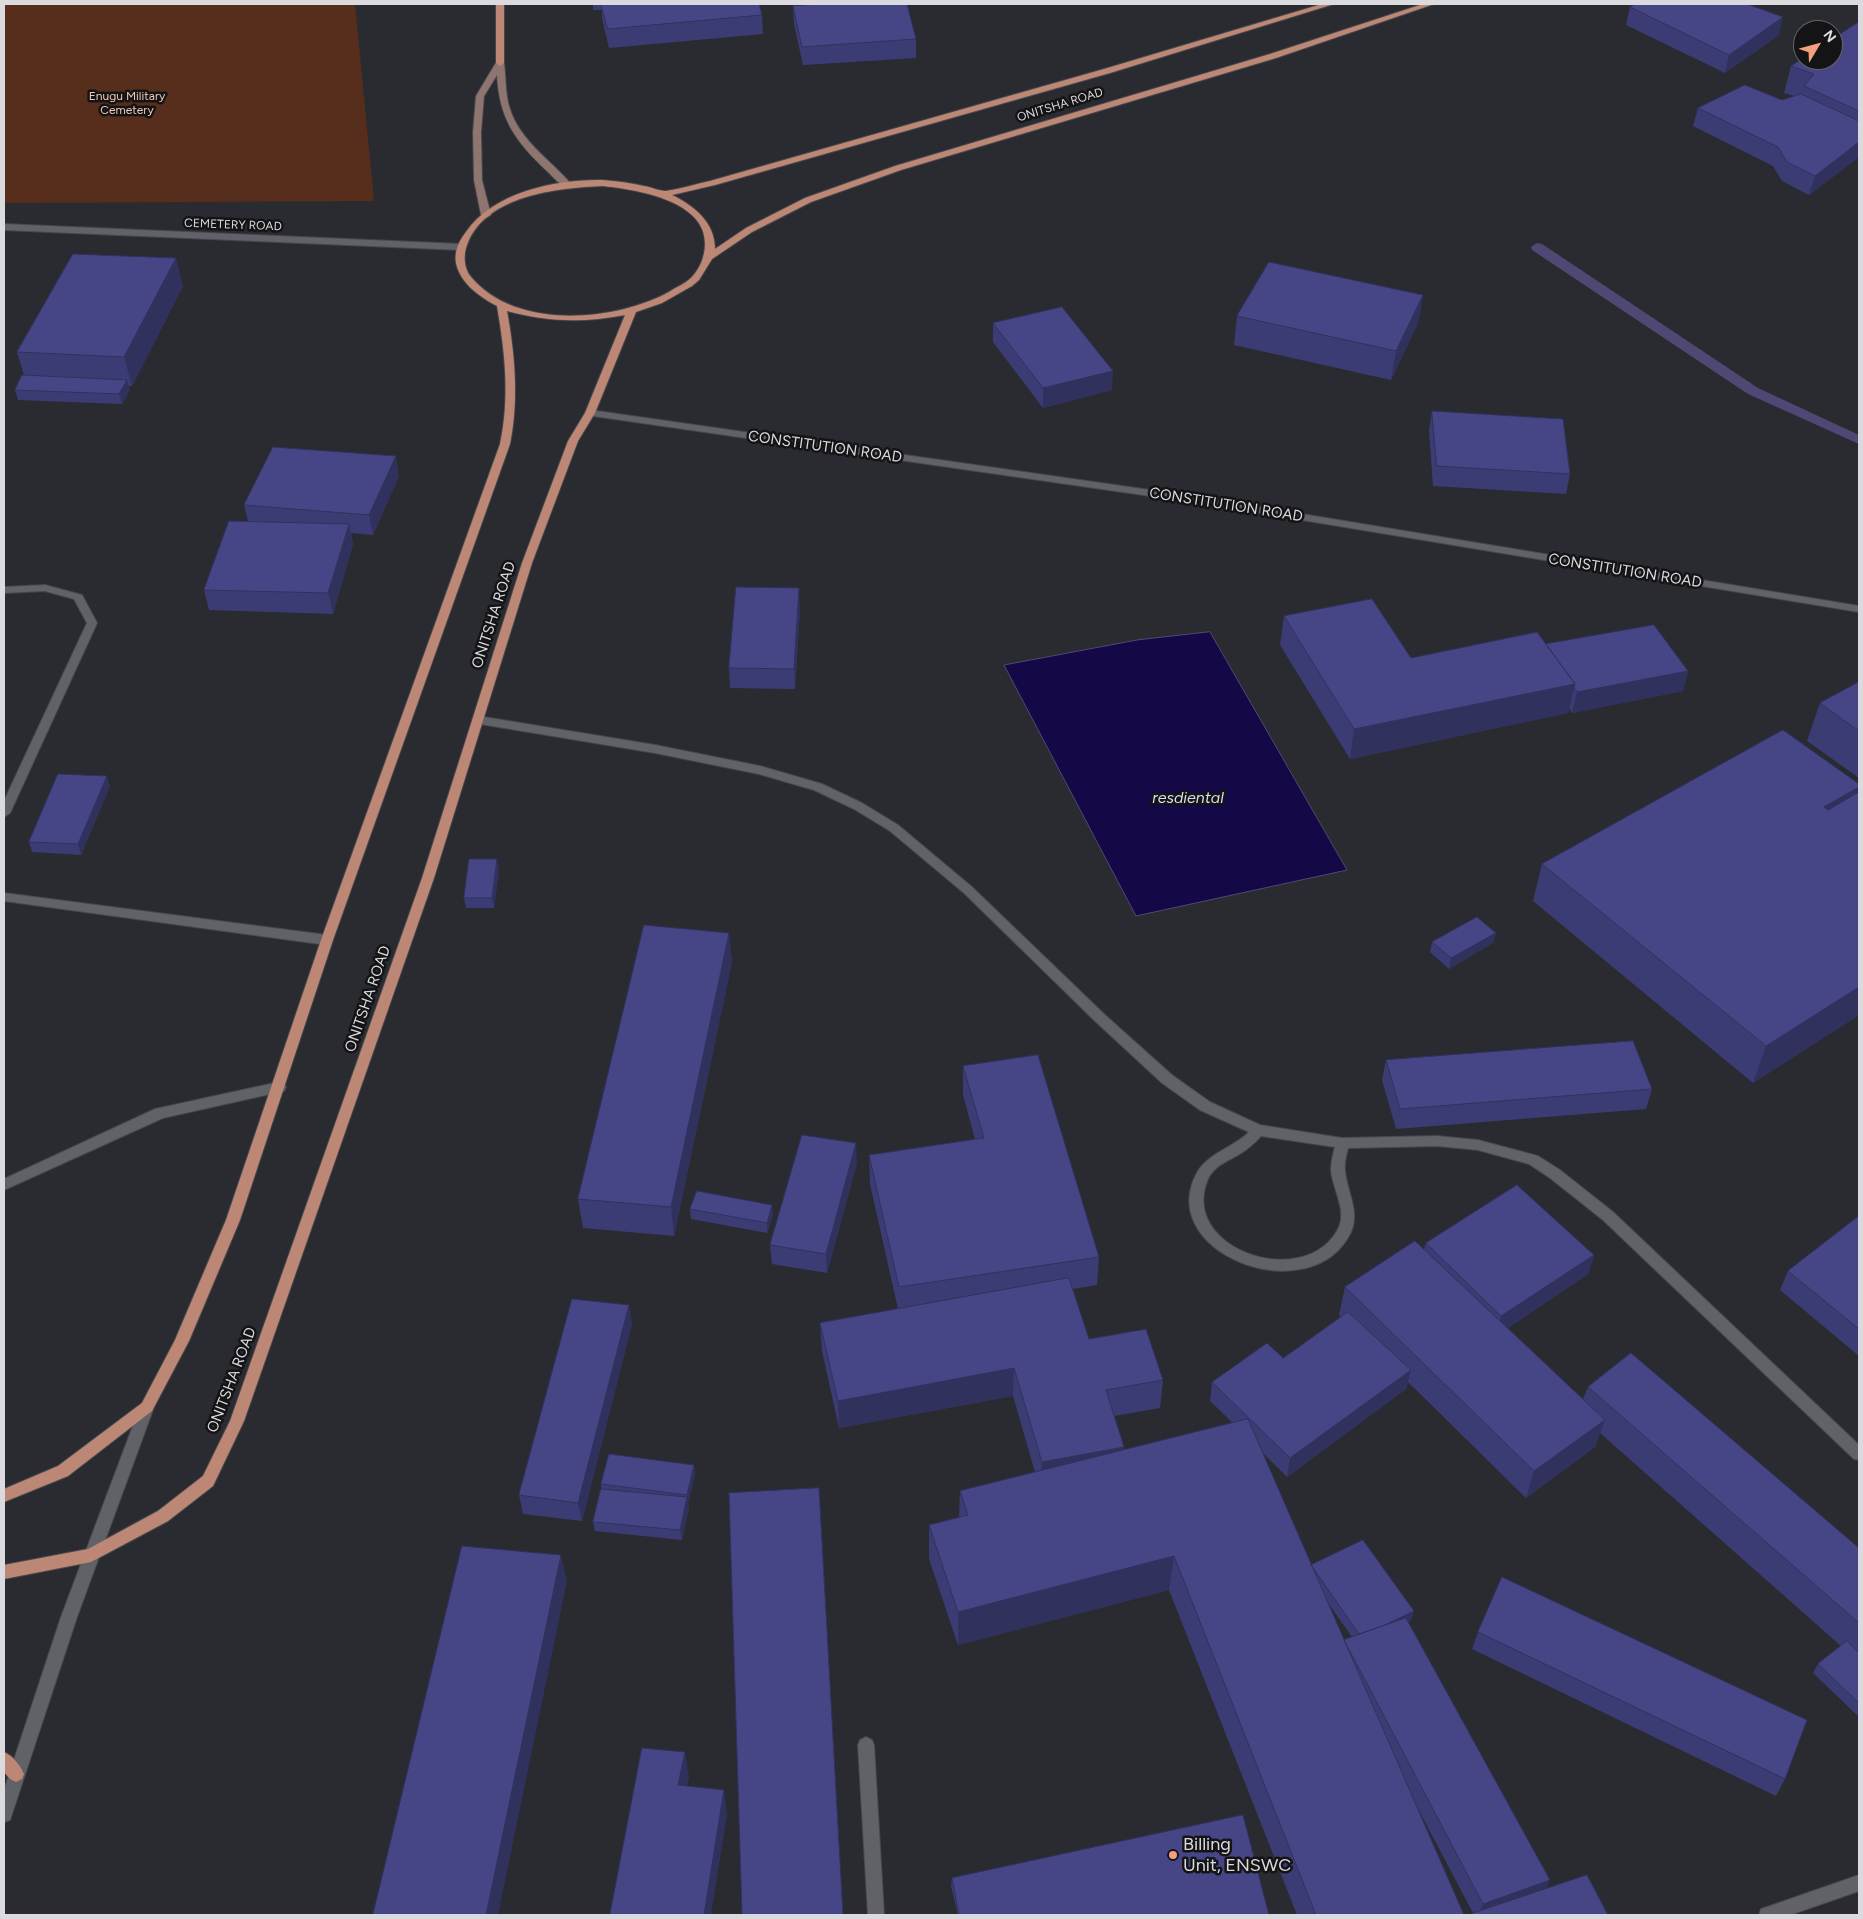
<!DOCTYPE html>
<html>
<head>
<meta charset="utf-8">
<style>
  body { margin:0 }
  #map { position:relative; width:1863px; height:1919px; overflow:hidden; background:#2a2b31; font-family:Figtree,sans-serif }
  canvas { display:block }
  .frame { position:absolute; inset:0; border:5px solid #dbdbdf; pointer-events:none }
  .north { position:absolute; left:1793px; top:20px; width:50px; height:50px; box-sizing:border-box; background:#141416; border:1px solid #646466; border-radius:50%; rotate:53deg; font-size:14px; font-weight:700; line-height:20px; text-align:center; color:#dbdbdf }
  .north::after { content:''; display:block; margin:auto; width:18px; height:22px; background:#f2a081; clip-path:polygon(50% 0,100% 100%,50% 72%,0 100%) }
</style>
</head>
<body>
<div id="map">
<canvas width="1863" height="1919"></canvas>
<div class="frame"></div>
<div class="north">N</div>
</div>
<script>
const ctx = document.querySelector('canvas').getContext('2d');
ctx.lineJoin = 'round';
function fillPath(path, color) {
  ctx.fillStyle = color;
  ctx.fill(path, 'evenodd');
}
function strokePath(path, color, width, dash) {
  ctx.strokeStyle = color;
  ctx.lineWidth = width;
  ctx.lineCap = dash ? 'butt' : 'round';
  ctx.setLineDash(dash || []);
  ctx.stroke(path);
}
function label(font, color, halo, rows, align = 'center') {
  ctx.font = font + ' Figtree,sans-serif';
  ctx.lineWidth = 5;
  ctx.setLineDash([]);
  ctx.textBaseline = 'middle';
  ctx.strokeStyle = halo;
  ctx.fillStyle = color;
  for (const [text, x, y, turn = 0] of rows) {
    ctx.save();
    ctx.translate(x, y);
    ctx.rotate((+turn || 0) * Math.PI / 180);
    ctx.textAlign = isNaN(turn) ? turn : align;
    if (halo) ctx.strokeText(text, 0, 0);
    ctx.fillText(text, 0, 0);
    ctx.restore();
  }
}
const green = new Path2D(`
  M 4,4 L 355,4 L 374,201 L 4,203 Z`);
const water = new Path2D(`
  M 1210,632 L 1347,870 L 1136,916 L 1004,665 L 1137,640 Z`);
const stream = new Path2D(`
  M 1537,243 L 1542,244 L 1758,388 L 1859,435 L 1859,444 L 1748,394 L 1532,250 L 1531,247 Z`);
const lane = new Path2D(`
  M 279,1082 L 284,1083 L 286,1087 L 284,1091 L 163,1118 L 4,1190 L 4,1179 L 155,1109 Z
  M 866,1737 L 872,1740 L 874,1745 L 884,1915 L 868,1915 L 858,1745 L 860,1740 Z`);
const street = new Path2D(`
  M 4,224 L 461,244 L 466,247 L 461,250 L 4,230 Z
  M 590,410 L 1199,497 L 1859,606 L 1859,612 L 1199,503 L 586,415 L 586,411 Z
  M 45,585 L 82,595 L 97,623 L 10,813 L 4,817 L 4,801 L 87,623 L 74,599 L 45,591 L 4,593 L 4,587 Z
  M 478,716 L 655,745 L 760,766 L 822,784 L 862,803 L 898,825 L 972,887 L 1105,1015 L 1172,1075 L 1210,1102 L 1260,1125 L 1342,1138 L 1437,1136 L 1478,1140 L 1538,1156 L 1560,1170 L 1613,1212 L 1859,1445 L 1859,1460 L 1854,1459 L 1603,1220 L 1550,1178 L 1529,1164 L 1478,1150 L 1437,1146 L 1348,1148 C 1346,1156 1344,1163 1345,1171 C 1347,1192 1361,1213 1350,1234 C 1309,1313 1151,1252 1198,1171 C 1209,1153 1234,1147 1249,1132 L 1200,1110 L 1162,1083 L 1095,1021 L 964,893 L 890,831 L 854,809 L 814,790 L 759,774 L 655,753 L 474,723 L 472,720 ZM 1261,1136 L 1335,1147 C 1333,1154 1331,1162 1331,1170 C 1332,1188 1348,1211 1338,1229 C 1305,1292 1178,1249 1208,1179 C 1215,1163 1235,1159 1247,1149 C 1252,1145 1257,1141 1261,1136 Z
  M 4,893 L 327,935 L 331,937 L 333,940 L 331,943 L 327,945 L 4,901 Z
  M 147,1401 L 152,1403 L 154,1407 L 77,1617 L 12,1814 L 10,1820 L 4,1822 L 4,1790 L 61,1617 L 140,1407 L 142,1403 Z
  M 1859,1875 L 1859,1891 L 1790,1915 L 1759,1915 L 1761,1909 L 1767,1907 Z`);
const secondary = new Path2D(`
  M 497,61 L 504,63 C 506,77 505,92 509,106 C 519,141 550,159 572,185 L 568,188 C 560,185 553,177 547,171 C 516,142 499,119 497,75 L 484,96 L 481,132 L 482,180 L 491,215 L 486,218 L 481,215 L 474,180 L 473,132 L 476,96 Z`);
const primary = new Path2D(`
  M 496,4 L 504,4 L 504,63 L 500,66 L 496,63 Z
  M 1322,4 L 1334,4 L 1110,73 L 715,185 L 672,195 C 694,206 715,222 715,249 L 746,228 L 805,198 L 895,166 L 1270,54 L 1423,4 L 1434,4 L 1276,58 L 901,170 L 811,202 L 752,232 L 712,259 L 699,280 L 692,286 L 662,303 L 636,312 L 595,413 L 578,441 L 532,563 L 434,878 L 244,1421 L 213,1486 L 168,1521 L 91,1562 L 4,1579 L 4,1565 L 88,1549 L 158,1511 L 203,1476 L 230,1421 L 422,878 L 522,563 L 568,441 L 585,413 L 625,315 C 582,323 549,322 507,311 C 515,355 519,400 510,444 L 333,940 L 240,1220 L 189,1341 L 152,1411 L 68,1476 L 4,1502 L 4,1489 L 58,1466 L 142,1403 L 175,1340 L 226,1220 L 321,940 L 500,444 C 510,398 505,352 497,306 C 480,297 460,283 456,263 C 454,251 459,241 466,232 C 493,192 557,179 602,180 C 616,181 631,183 644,186 C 651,187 659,191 666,191 C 680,189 696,184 710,181 L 1104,69 ZM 602,186 C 634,189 706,200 705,244 C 705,256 700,269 691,278 C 685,284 676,287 669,292 C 614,322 515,330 471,277 C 464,269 463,255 467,245 C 485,195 558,188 602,186 Z
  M 4,1752 C 13,1756 20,1765 24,1774 L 22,1779 L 16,1782 L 10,1779 L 4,1772 Z`);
const wall = new Path2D(`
  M 593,4 L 759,4 L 762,15 L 763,34 L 609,48 L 602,18 L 602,10 L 593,10 Z
  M 793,6 L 916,39 L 916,58 L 803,65 L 794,24 Z
  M 1630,7 L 1779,35 L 1725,73 L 1626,25 Z
  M 1859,22 L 1859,157 L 1809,195 L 1782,181 L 1773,166 L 1693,126 L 1698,108 L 1782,100 L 1794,96 L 1784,93 L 1791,66 Z
  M 183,286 L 132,386 L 128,386 L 130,390 L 122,404 L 18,400 L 15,390 L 24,375 L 17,352 Z
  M 1423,295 L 1418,323 L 1391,380 L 1234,345 L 1237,316 Z
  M 993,323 L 1112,390 L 1043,408 L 993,342 Z
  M 1432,411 L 1570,474 L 1566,494 L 1433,486 L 1429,431 Z
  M 399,476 L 373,535 L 351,533 L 353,544 L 333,614 L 209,610 L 204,590 L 248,521 L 244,505 Z
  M 800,608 L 795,689 L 730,688 L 729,668 Z
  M 1284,616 L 1411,658 L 1546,644 L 1688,671 L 1683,691 L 1572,713 L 1569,708 L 1568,713 L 1350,759 L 1280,645 Z
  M 1859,682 L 1859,778 L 1807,741 L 1820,703 Z
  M 110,786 L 81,855 L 32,852 L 29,842 Z
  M 1542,864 L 1859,1015 L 1753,1083 L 1533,901 Z
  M 499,869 L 494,908 L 466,908 L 464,898 Z
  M 729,933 L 732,962 L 674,1236 L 583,1228 L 578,1199 Z
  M 1496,933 L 1493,943 L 1449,969 L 1430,952 L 1432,942 Z
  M 1386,1060 L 1652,1089 L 1646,1109 L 1396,1129 L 1382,1080 Z
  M 963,1066 L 1099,1257 L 1097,1285 L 1073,1289 L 1089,1339 L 1163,1380 L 1160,1408 L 1114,1416 L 1124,1447 L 1123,1450 L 1233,1423 L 1210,1401 L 1212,1382 L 1283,1358 L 1341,1317 L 1339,1315 L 1345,1287 L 1424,1249 L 1426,1243 L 1594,1255 L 1588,1274 L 1508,1328 L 1583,1399 L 1588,1387 L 1859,1548 L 1859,1717 L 1813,1673 L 1818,1664 L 1841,1646 L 1600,1433 L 1595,1447 L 1526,1498 L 1408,1382 L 1406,1389 L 1287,1477 L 1262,1452 L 1311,1565 L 1414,1611 L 1411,1620 L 1408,1622 L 1546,1888 L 1608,1915 L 1471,1915 L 1473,1913 L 1415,1803 L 1464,1915 L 1297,1915 L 1169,1590 L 958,1645 L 929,1559 L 929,1525 L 959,1517 L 960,1491 L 1035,1472 L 1013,1396 L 839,1428 L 822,1351 L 820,1323 L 898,1309 L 870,1184 L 869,1155 L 975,1139 L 963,1095 ZM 1326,1600 L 1352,1637 L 1344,1640 Z
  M 857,1163 L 827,1273 L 772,1264 L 770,1245 Z
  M 690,1209 L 773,1215 L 767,1233 L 691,1219 Z
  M 1859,1216 L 1859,1356 L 1780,1290 L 1788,1271 Z
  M 632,1324 L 582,1521 L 523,1514 L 519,1495 Z
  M 694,1465 L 695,1474 L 688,1504 L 689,1507 L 682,1540 L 595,1531 L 593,1522 L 601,1489 L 601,1484 Z
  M 1478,1632 L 1785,1779 L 1776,1796 L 1472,1649 Z
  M 952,1878 L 1269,1915 L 958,1915 L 951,1886 Z`);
const shadedWall = new Path2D(`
  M 1783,17 L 1779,35 L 1725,73 L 1729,55 Z
  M 1859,142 L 1859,157 L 1809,195 L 1815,176 Z
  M 176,258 L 183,286 L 132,386 L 124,357 Z
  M 1423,295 L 1418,323 L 1391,380 L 1396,351 Z
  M 1113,371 L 1112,390 L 1043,408 L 1043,388 Z
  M 127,380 L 130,390 L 122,404 L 119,394 Z
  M 396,456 L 399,476 L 373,535 L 369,515 Z
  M 349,524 L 353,544 L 333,614 L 328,593 Z
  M 799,588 L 800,608 L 795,689 L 794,669 Z
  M 1688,671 L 1683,691 L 1572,713 L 1577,692 Z
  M 1575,684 L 1568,713 L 1350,759 L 1354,729 Z
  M 107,776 L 110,786 L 81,855 L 78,844 Z
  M 1859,787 L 1859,792 L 1811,845 L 1824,807 Z
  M 497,859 L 499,869 L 494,908 L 492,898 Z
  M 729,933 L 732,962 L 674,1236 L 671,1207 Z
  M 1496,933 L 1493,943 L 1449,969 L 1451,958 Z
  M 1859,987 L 1859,1015 L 1753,1083 L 1766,1046 Z
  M 856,1143 L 857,1163 L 827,1273 L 826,1254 Z
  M 772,1205 L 773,1215 L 767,1233 L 767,1223 Z
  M 1594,1255 L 1588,1274 L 1496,1336 L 1501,1316 Z
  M 629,1305 L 632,1324 L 582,1521 L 578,1503 Z
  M 1014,1368 L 1013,1396 L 839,1428 L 838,1401 Z
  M 1411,1370 L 1406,1389 L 1287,1477 L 1290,1458 Z
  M 1605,1420 L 1595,1447 L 1526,1498 L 1534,1471 Z
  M 1124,1447 L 1121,1474 L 1040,1489 L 1042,1462 Z
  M 694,1465 L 695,1474 L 688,1504 L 689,1507 L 682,1540 L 680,1530 L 687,1497 L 687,1495 Z
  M 561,1555 L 567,1581 L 498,1915 L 486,1915 Z
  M 1174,1556 L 1169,1590 L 958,1645 L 958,1612 Z
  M 1414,1611 L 1411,1620 L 1358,1646 L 1361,1637 Z
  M 685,1752 L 689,1777 L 682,1810 L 678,1785 Z
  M 724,1790 L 727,1815 L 711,1915 L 704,1915 Z
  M 1550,1880 L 1543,1896 L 1478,1915 L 1483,1904 Z`);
const building = new Path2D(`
  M 601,4 L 759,4 L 762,15 L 608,29 Z
  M 822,4 L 907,4 L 916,39 L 802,47 L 793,6 Z
  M 1636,4 L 1747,4 L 1783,17 L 1729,55 L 1630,7 Z
  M 1859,22 L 1859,111 L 1804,86 L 1814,74 L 1791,66 L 1803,58 L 1803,60 L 1833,60 L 1833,39 Z
  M 1745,85 L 1782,100 L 1801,94 L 1859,121 L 1859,142 L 1815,176 L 1787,162 L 1778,147 L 1698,108 Z
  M 73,254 L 176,258 L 124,357 L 17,352 Z
  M 1269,262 L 1423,295 L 1396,351 L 1237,316 Z
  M 1062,307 L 1113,371 L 1043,388 L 993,323 Z
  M 22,375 L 127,380 L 119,394 L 15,390 Z
  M 1432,411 L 1563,419 L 1570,474 L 1437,466 Z
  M 273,447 L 396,456 L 369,515 L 244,505 Z
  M 229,521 L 349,524 L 328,593 L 204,590 Z
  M 736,587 L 799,588 L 794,669 L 729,668 Z
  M 1372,599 L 1411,658 L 1537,632 L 1575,684 L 1354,729 L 1284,616 Z
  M 1654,625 L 1688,671 L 1577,692 L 1574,688 L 1575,684 L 1546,644 Z
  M 1859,682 L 1859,731 L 1820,703 Z
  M 1783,730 L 1859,784 L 1859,787 L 1824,807 L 1828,810 L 1859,792 L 1859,987 L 1766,1046 L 1542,864 Z
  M 58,774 L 107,776 L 78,844 L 29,842 Z
  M 469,859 L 497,859 L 492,898 L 464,898 Z
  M 1477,917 L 1496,933 L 1451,958 L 1432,942 Z
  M 644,925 L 729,933 L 671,1207 L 578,1199 Z
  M 1633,1041 L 1652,1089 L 1400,1109 L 1386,1060 Z
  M 1038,1055 L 1099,1257 L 899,1287 L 869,1155 L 984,1138 L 963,1066 Z
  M 802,1135 L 856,1143 L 826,1254 L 770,1245 Z
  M 1517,1185 L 1594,1255 L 1501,1316 L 1426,1243 Z
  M 697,1191 L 772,1205 L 767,1223 L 690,1209 Z
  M 1859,1216 L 1859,1329 L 1788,1271 Z
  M 1415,1241 L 1605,1420 L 1534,1471 L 1345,1287 Z
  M 1069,1278 L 1089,1339 L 1146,1329 L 1163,1380 L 1106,1390 L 1124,1447 L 1042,1462 L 1014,1368 L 838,1401 L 820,1323 Z
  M 572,1299 L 629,1305 L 578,1503 L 519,1495 Z
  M 1348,1312 L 1411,1370 L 1290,1458 L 1212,1382 L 1267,1343 L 1283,1358 Z
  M 1631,1353 L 1859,1548 L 1859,1623 L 1588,1387 Z
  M 1248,1419 L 1464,1915 L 1316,1915 L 1174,1556 L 958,1612 L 929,1525 L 968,1515 L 960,1491 Z
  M 609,1454 L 694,1465 L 687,1495 L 601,1484 Z
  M 819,1488 L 843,1915 L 742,1915 L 729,1493 Z
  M 601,1489 L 687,1497 L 680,1530 L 593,1522 Z
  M 1363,1540 L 1414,1611 L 1385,1625 L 1359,1634 L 1311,1565 Z
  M 462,1546 L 561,1555 L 486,1915 L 373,1915 Z
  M 1502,1577 L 1807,1720 L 1785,1779 L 1478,1632 Z
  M 1406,1618 L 1550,1880 L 1483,1904 L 1344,1640 Z
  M 1847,1641 L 1859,1653 L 1859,1703 L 1818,1664 Z
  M 642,1748 L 685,1752 L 678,1785 L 724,1790 L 704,1915 L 610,1915 Z
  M 1243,1815 L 1269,1915 L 959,1915 L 952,1878 Z
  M 1587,1875 L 1608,1915 L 1472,1915 L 1471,1914 Z`);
const markers = [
  [1173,1855,5,"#f2a081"]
];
const farParknames = [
  ["Enugu Military",127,96],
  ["Cemetery",127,110]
];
const farStreetnames = [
  ["ONITSHA ROAD",1060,105,-17],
  ["CEMETERY ROAD",233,225,2]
];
const streetNames = [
  ["CONSTITUTION ROAD",825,447,8],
  ["CONSTITUTION ROAD",1226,505,9],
  ["CONSTITUTION ROAD",1625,571,9],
  ["ONITSHA ROAD",494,615,-72],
  ["ONITSHA ROAD",368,999,-71],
  ["ONITSHA ROAD",232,1380,-69]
];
const waterNames = [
  ["resdiental",1188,798]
];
const nearPoinames = [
  ["Billing",1183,1845],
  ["Unit, ENSWC",1183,1866]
];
fillPath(green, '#572d1c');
fillPath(water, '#140946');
strokePath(water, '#504874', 1);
fillPath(stream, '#504874');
strokePath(lane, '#47484c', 2);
strokePath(street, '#47484c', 2);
strokePath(secondary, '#47484c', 2);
strokePath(primary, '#47484c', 2);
fillPath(lane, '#616268');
fillPath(street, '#616268');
fillPath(secondary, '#8f756f');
fillPath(primary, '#bd8775');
fillPath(wall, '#3c3c74');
fillPath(shadedWall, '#31315e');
fillPath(building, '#464687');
strokePath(building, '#31315e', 1);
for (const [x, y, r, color] of markers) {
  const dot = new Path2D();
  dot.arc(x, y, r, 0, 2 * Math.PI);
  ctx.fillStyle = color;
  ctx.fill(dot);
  strokePath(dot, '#141416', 2);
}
label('12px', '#f3c7b7', '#141416', farParknames);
label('12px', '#dbdbdf', '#141416', farStreetnames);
label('15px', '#dbdbdf', '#141416', streetNames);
label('italic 16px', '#dcdef2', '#141416', waterNames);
label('18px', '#dbdbdf', '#141416', nearPoinames, 'left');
</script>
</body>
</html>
